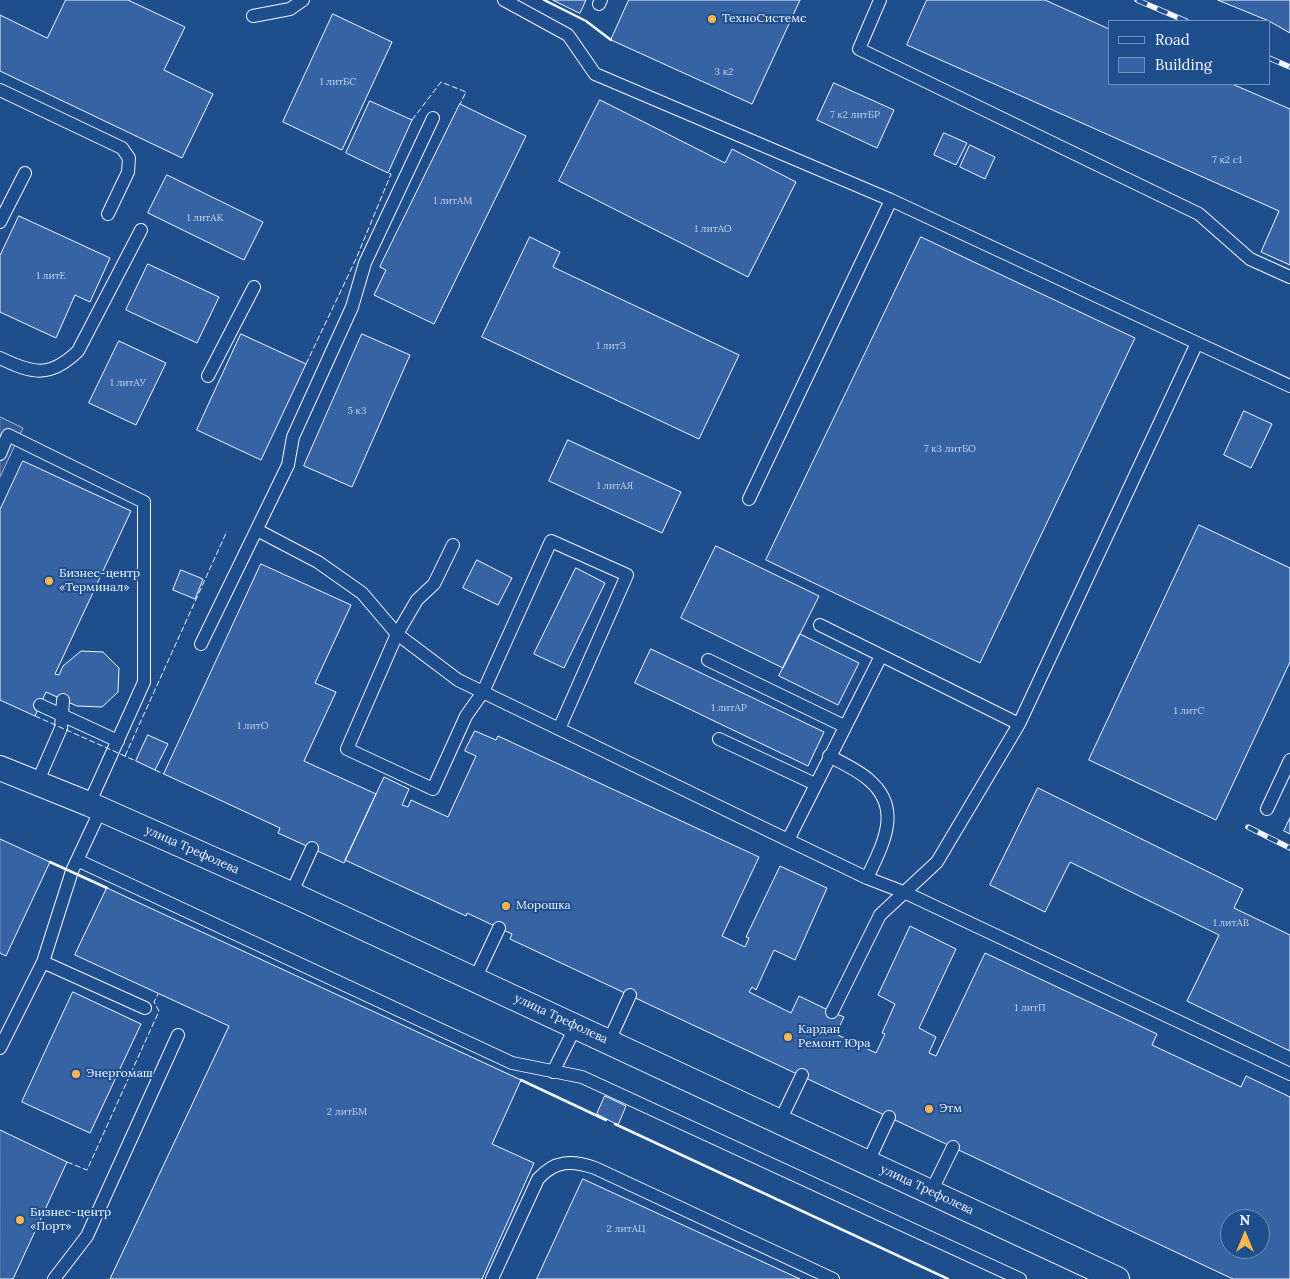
<!DOCTYPE html>
<html>
<head>
<meta charset="utf-8">
<style>
  body { margin:0 }
  #map { position:relative; width:1290px; height:1279px; overflow:hidden; background:#1f4e8c; font-family:Lora,serif }
  canvas { display:block }
  .legend { position:absolute; left:1108px; top:20px; width:162px; height:65px; box-sizing:border-box; background:#1f4e8c; border:1px solid #7391ba; margin:0; padding:6px 9px; list-style:none; font-size:15px; color:#f2f6ff }
  .legend li { display:flex; align-items:center; gap:10px; height:25px }
  .legend b { width:25px; border:1px solid #7391ba }
  .north { position:absolute; left:1220px; top:1209px; width:50px; height:50px; box-sizing:border-box; background:#1f4e8c; border:1px solid #7391ba; border-radius:50%; rotate:0deg; font-size:14px; font-weight:700; line-height:20px; text-align:center; color:#f2f6ff }
  .north::after { content:''; display:block; margin:auto; width:18px; height:22px; background:#ffb74d; clip-path:polygon(50% 0,100% 100%,50% 72%,0 100%) }
</style>
</head>
<body>
<div id="map">
<canvas width="1290" height="1279"></canvas>
<ul class="legend">
<li><b style="height:6px;background:#1f4e8c"></b>Road</li>
<li><b style="height:14px;background:#3563a3"></b>Building</li>
</ul>
<div class="north">N</div>
</div>
<script>
const ctx = document.querySelector('canvas').getContext('2d');
ctx.lineJoin = 'round';
function fillPath(path, color) {
  ctx.fillStyle = color;
  ctx.fill(path, 'evenodd');
}
function strokePath(path, color, width, dash) {
  ctx.strokeStyle = color;
  ctx.lineWidth = width;
  ctx.lineCap = dash ? 'butt' : 'round';
  ctx.setLineDash(dash || []);
  ctx.stroke(path);
}
function label(font, color, halo, rows, align = 'center') {
  ctx.font = font + ' Lora,serif';
  ctx.lineWidth = 4;
  ctx.setLineDash([]);
  ctx.textBaseline = 'middle';
  ctx.strokeStyle = halo;
  ctx.fillStyle = color;
  for (const [text, x, y, turn = 0] of rows) {
    ctx.save();
    ctx.translate(x, y);
    ctx.rotate((+turn || 0) * Math.PI / 180);
    ctx.textAlign = isNaN(turn) ? turn : align;
    if (halo) ctx.strokeText(text, 0, 0);
    ctx.fillText(text, 0, 0);
    ctx.restore();
  }
}
const parking = new Path2D(`
  M 0,417 L 23,428 L 0,477 Z`);
const building = new Path2D(`
  M 66,0 L 128,0 L 185,27 L 164,70 L 213,94 L 182,158 L 0,71 L 0,15 L 47,38 Z
  M 553,0 L 586,0 L 580,13 Z
  M 629,0 L 800,0 L 752,104 L 611,40 Z
  M 927,0 L 1045,0 L 1109,29 L 1109,84 L 1232,84 L 1290,109 L 1290,265 L 1261,252 L 1279,211 L 907,45 Z
  M 1218,0 L 1290,0 L 1290,33 L 1269,21 Z
  M 333,14 L 392,42 L 342,150 L 283,122 Z
  M 834,83 L 894,110 L 877,148 L 817,120 Z
  M 600,100 L 725,163 L 732,149 L 796,182 L 748,277 L 559,181 Z
  M 370,101 L 412,120 L 388,173 L 346,153 Z
  M 460,104 L 526,136 L 434,324 L 374,295 L 386,270 L 380,267 Z
  M 944,133 L 967,143 L 956,165 L 934,155 Z
  M 970,145 L 995,157 L 985,179 L 960,167 Z
  M 167,175 L 263,222 L 244,260 L 148,213 Z
  M 19,216 L 110,258 L 90,302 L 75,295 L 56,338 L 0,312 L 0,256 Z
  M 530,237 L 560,252 L 553,267 L 739,355 L 699,439 L 482,337 Z
  M 921,237 L 1135,338 L 980,663 L 766,560 Z
  M 148,264 L 219,297 L 197,343 L 126,310 Z
  M 241,334 L 306,364 L 261,460 L 197,430 Z
  M 362,334 L 410,355 L 352,487 L 304,466 Z
  M 119,341 L 166,363 L 136,425 L 89,403 Z
  M 1244,411 L 1272,424 L 1251,468 L 1224,455 Z
  M 568,440 L 681,492 L 662,533 L 549,481 Z
  M 23,461 L 131,511 L 55,674 L 59,675 L 63,666 L 81,651 L 103,652 L 119,668 L 118,692 L 102,707 L 77,706 L 46,692 L 35,716 L 0,700 L 0,510 Z
  M 1199,525 L 1290,568 L 1290,662 L 1216,820 L 1089,760 Z
  M 716,546 L 819,596 L 783,668 L 681,618 Z
  M 477,560 L 512,578 L 498,605 L 463,588 Z
  M 261,564 L 351,605 L 315,683 L 336,692 L 304,761 L 376,794 L 344,863 L 278,833 L 280,828 L 164,774 Z
  M 576,568 L 605,583 L 564,668 L 534,654 Z
  M 181,570 L 203,579 L 195,599 L 173,590 Z
  M 800,634 L 859,663 L 838,705 L 779,676 Z
  M 651,649 L 824,732 L 808,766 L 635,683 Z
  M 475,731 L 496,740 L 498,736 L 759,857 L 722,936 L 745,947 L 749,938 L 746,937 L 780,866 L 827,888 L 795,960 L 774,950 L 756,990 L 752,987 L 749,992 L 791,1013 L 799,996 L 832,1012 L 844,1017 L 836,1034 L 876,1053 L 885,1034 L 882,1033 L 895,1004 L 878,995 L 910,926 L 956,949 L 919,1028 L 936,1037 L 929,1053 L 936,1056 L 985,953 L 1157,1034 L 1152,1045 L 1241,1087 L 1246,1076 L 1290,1097 L 1290,1279 L 1233,1279 L 510,939 L 512,934 L 499,928 L 467,913 L 466,916 L 345,860 L 384,777 L 409,789 L 402,805 L 408,807 L 411,800 L 448,817 L 476,756 L 465,751 ZM 1230,1219 L 1260,1219 L 1260,1249 L 1230,1249 Z
  M 148,735 L 168,744 L 155,770 L 136,761 Z
  M 1038,788 L 1243,889 L 1234,908 L 1290,935 L 1290,1051 L 1187,1001 L 1219,935 L 1070,862 L 1045,912 L 990,885 Z
  M 1290,818 L 1290,834 L 1284,831 Z
  M 0,839 L 50,862 L 6,956 L 0,953 Z
  M 107,888 L 521,1080 L 492,1144 L 534,1163 L 482,1279 L 110,1279 L 229,1026 L 75,955 Z
  M 73,992 L 141,1024 L 90,1133 L 22,1102 Z
  M 605,1096 L 626,1106 L 618,1125 L 597,1114 Z
  M 0,1130 L 67,1162 L 13,1279 L 0,1279 Z
  M 583,1179 L 800,1279 L 537,1279 Z`);
const service = new Path2D(`
  M 504,0 L 568,35 L 595,74 L 891,200 L 1197,343
  M 880,0 L 859,49 L 1199,214 L 1250,259 L 1290,277
  M 599,4 L 601,0
  M 253,16 L 290,9 L 303,0
  M 0,90 L 122,148 L 129,158 L 128,172 L 108,214
  M 0,222 L 25,173
  M 0,358 C 33,374 50,378 78,351 L 141,230
  M 208,376 L 254,287
  M 0,454 L 8,435 L 144,502 L 144,682 L 89,804
  M 749,499 L 891,200
  M 257,530 L 318,562 L 362,593 L 397,634 L 458,680 L 788,840 L 867,878 L 906,893 L 1290,1074
  M 453,545 L 434,584 L 417,600 L 397,634 L 347,749 L 433,789 L 466,716 L 483,692 L 551,541 L 627,575 L 559,729
  M 820,625 L 1019,724
  M 201,644 L 288,465 L 293,437 L 352,307 L 365,263 L 433,118
  M 708,660 L 844,726
  M 40,705 L 118,741
  M 719,739 L 815,784
  M 829,756 C 842,763 858,770 869,780 C 903,809 883,844 867,878
  M 37,783 L 61,728 L 63,700
  M 1267,809 L 1290,760
  M 788,840 L 881,656
  M 77,860 L 512,1063 L 582,1077 L 1020,1279
  M 291,894 L 312,848
  M 43,962 L 145,1008
  M 475,979 L 499,928
  M 832,1012 L 880,915 L 937,862 L 1019,724 L 1197,343 L 1290,386
  M 609,1041 L 630,995
  M 0,1048 L 43,962 L 72,871 L 101,809
  M 553,1072 L 576,1026
  M 780,1121 L 802,1075
  M 868,1162 L 889,1117
  M 931,1192 L 953,1147
  M 54,1279 L 87,1236 L 178,1035
  M 492,1279 L 538,1179 C 555,1160 572,1160 595,1168 L 833,1279`);
const minor = new Path2D(`
  M 0,768 L 89,804 L 291,894 L 1117,1279`);
const rail = new Path2D(`
  M 1137,0 L 1186,21
  M 1269,58 L 1290,67
  M 1248,827 L 1290,848`);
const fence = new Path2D(`
  M 412,120 L 441,82 L 466,92 L 460,104
  M 306,364 L 356,259 L 391,174 L 388,173
  M 35,716 L 136,761
  M 125,756 L 227,531
  M 155,770 L 164,774
  M 67,1162 L 87,1170 L 159,1011 L 154,1002 L 158,994`);
const wall = new Path2D(`
  M 544,0 L 586,21 L 611,40
  M 50,862 L 107,888
  M 521,1080 L 606,1120
  M 615,1124 L 948,1279`);
const markers = [
  [712,19,5,"#ffb74d"],
  [49,581,5,"#ffb74d"],
  [506,906,5,"#ffb74d"],
  [788,1037,5,"#ffb74d"],
  [76,1074,5,"#ffb74d"],
  [929,1109,5,"#ffb74d"],
  [20,1220,5,"#ffb74d"]
];
const numberNames = [
  ["3 к2",724,72],
  ["1 литБС",338,82],
  ["7 к2 литБР",855,115],
  ["7 к2 с1",1227,160],
  ["1 литАМ",453,201],
  ["1 литАК",205,218],
  ["1 литАО",713,229],
  ["1 литЕ",51,276],
  ["1 литЗ",611,346],
  ["1 литАУ",128,383],
  ["5 к3",357,411],
  ["7 к3 литБО",950,449],
  ["1 литАЯ",615,486],
  ["1 литАР",729,708],
  ["1 литС",1189,711],
  ["1 литО",253,726],
  ["1 литАВ",1231,923],
  ["1 литП",1030,1008],
  ["2 литБМ",347,1112],
  ["2 литАЦ",626,1229]
];
const poiNames = [
  ["ТехноСистемс",722,19],
  ["Бизнес-центр",59,574],
  ["«Терминал»",59,588],
  ["Морошка",516,906],
  ["Кардан",798,1030],
  ["Ремонт Юра",798,1044],
  ["Энергомаш",86,1074],
  ["Этм",939,1109],
  ["Бизнес-центр",30,1213],
  ["«Порт»",30,1227]
];
const streetNames = [
  ["улица Трефолева",192,850,24],
  ["улица Трефолева",561,1019,25],
  ["улица Трефолева",927,1190,25]
];
fillPath(parking, '#305b95');
strokePath(parking, '#a8bbd7', 1);
fillPath(building, '#3563a3');
strokePath(building, '#f2f6ff', 1);
strokePath(service, '#f2f6ff', 14);
strokePath(minor, '#f2f6ff', 26);
strokePath(service, '#1f4e8c', 12);
strokePath(minor, '#1f4e8c', 24);
strokePath(rail, '#f2f6ff', 5.5);
strokePath(rail, '#1f4e8c', 4, [11]);
strokePath(fence, '#f2f6ff', 1, [6, 2.5]);
strokePath(wall, '#f2f6ff', 2.5);
for (const [x, y, r, color] of markers) {
  const dot = new Path2D();
  dot.arc(x, y, r, 0, 2 * Math.PI);
  ctx.fillStyle = color;
  ctx.fill(dot);
  strokePath(dot, '#1f4e8c', 2);
}
label('10px', '#c3d1e8', null, numberNames);
label('12px', '#f2f6ff', '#1f4e8c', poiNames, 'left');
label('12px', '#f2f6ff', '#1f4e8c', streetNames);
</script>
</body>
</html>
